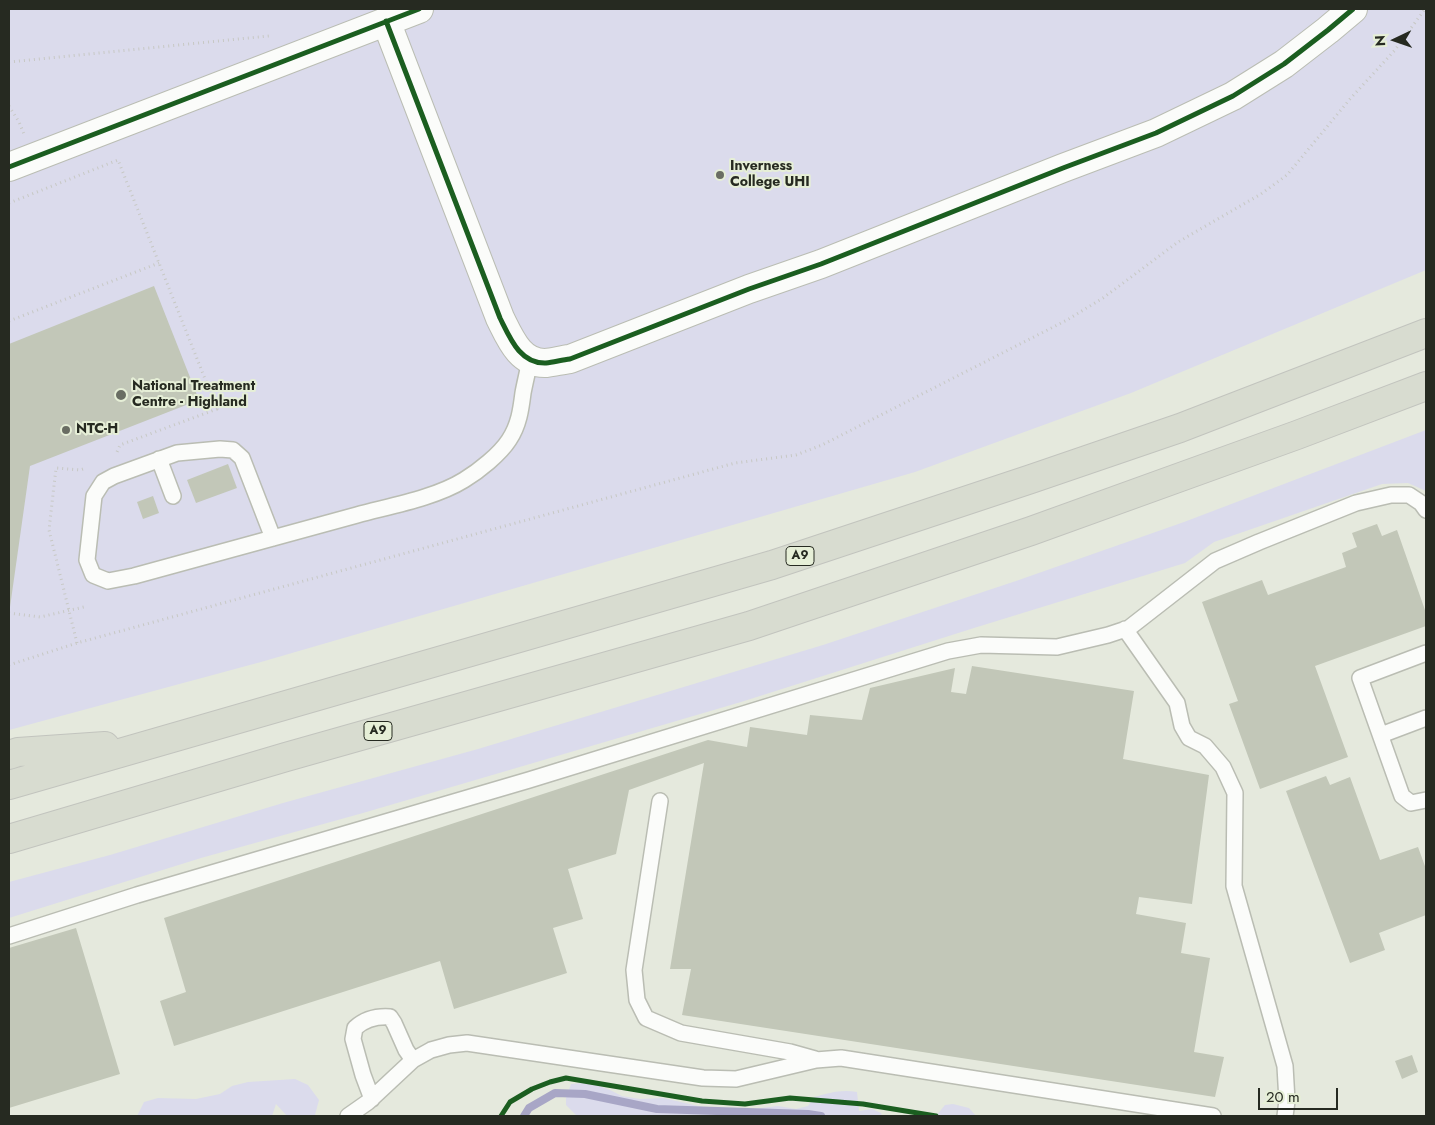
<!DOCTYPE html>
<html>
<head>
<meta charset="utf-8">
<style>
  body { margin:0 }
  #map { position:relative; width:1435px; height:1125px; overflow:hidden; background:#e5e9dd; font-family:Jost,sans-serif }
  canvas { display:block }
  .frame { position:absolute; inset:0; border:10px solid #262a21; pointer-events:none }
  .north { position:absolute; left:1370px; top:15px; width:50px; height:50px; -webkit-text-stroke:4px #e6efd7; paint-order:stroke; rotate:267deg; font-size:14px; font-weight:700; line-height:20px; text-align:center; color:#262a21 }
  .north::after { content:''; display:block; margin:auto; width:18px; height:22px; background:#262a21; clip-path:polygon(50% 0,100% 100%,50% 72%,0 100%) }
  .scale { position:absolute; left:1258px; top:1088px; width:80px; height:22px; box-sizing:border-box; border:2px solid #262a21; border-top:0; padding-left:6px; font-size:15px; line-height:18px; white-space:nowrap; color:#262a21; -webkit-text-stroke:4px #e6efd7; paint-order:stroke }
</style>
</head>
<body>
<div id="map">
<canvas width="1435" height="1125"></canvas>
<div class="frame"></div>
<div class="north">N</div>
<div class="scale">20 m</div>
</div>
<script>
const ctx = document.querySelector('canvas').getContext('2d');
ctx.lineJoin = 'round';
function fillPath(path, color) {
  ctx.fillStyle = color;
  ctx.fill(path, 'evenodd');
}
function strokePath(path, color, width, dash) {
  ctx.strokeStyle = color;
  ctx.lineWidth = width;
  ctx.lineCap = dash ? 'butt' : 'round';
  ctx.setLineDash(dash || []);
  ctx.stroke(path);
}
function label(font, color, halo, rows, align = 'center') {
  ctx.font = font + ' Jost,sans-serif';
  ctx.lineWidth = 4;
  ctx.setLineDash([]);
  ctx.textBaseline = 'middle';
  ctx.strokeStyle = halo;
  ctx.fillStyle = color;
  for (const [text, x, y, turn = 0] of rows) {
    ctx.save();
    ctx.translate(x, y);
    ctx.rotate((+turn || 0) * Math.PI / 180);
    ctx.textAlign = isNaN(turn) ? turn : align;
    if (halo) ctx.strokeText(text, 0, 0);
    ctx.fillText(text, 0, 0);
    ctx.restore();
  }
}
const green = new Path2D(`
  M 9,9 L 1426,9 L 1426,270 L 1131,393 L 915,472 L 261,662 L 9,730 Z
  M 1426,430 L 1426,491 L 1408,483 L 1382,484 L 1214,542 L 1185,563 L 974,628 L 741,702 L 363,813 L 201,858 L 9,918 L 9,882 L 110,855 L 283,803 L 478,749 L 823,645 L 1016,581 L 1184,522 Z
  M 295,1079 L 308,1085 L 319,1100 L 315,1115 L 313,1116 L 287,1116 L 276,1104 L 272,1116 L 137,1116 L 144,1102 L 158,1098 L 196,1099 L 220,1094 L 232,1086 L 248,1082 Z
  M 583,1083 L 596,1085 L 610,1090 L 622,1096 L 640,1099 L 663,1098 L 703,1107 L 753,1109 L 778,1106 L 796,1109 L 808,1106 L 814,1097 C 829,1093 841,1089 857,1092 L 859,1111 L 872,1109 L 881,1113 L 882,1116 L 577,1116 L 566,1105 L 566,1098 L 571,1084 Z
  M 953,1104 L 969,1108 L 976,1116 L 936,1116 L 945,1105 Z`);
const stream = new Path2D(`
  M 524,1116 L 529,1108 L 555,1093 L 585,1094 L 657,1109 L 808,1114 L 821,1116`);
const building = new Path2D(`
  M 154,286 L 199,400 L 30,466 L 10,607 L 9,607 L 9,344 Z
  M 228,464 L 237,488 L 196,503 L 187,480 Z
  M 153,496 L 159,513 L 143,519 L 137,502 Z
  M 1377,524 L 1382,536 L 1397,530 L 1426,613 L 1426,626 L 1315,666 L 1348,757 L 1260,789 L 1229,704 L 1238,701 L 1202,602 L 1262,580 L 1268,595 L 1346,567 L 1342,553 L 1357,547 L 1352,533 Z
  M 972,666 L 1134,691 L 1123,759 L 1209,775 L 1192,904 L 1139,897 L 1136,914 L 1186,923 L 1181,953 L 1210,958 L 1194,1052 L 1224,1057 L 1215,1097 L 682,1015 L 691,969 L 670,969 L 704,763 L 629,790 L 616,854 L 568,869 L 583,919 L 553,928 L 567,973 L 454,1009 L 440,961 L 174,1046 L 160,1001 L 186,992 L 164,918 L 708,740 L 747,747 L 750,727 L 807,735 L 810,715 L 862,720 L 870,688 L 955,668 L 951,692 L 966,694 Z
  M 1326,776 L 1330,785 L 1350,777 L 1380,860 L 1418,847 L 1426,869 L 1426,915 L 1379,933 L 1385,950 L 1350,963 L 1286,791 Z
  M 76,928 L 120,1074 L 9,1108 L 9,948 Z
  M 1412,1055 L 1418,1072 L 1402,1079 L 1395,1061 Z`);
const path = new Path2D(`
  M 9,62 L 269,36
  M 9,106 L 19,122 L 24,134
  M 9,203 L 118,160 L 217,409 L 120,445 L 117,452
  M 9,321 L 159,263
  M 9,613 L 40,617 L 84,607
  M 77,643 L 49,530 L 56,468 L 80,470 L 86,468
  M 9,665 L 77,643 L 735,463 L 796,455 L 822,445 L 1067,320 L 1103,298 L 1178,242 L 1261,194 L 1287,175 L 1350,99 L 1395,50 L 1425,9`);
const service = new Path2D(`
  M 159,459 L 173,496
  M 273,538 L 242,458 L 233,450 L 220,449 L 177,453 L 114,476 L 103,482 L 94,496 L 87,560 L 93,575 L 108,581 L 134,576 C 208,556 282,536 357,515 C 390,506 435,498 464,480 C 479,471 500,454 509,440 C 519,425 521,409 523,393 C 525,382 528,371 530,359
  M 1125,629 L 1177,703 L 1182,726 L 1189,738 L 1205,746 L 1223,767 L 1235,793 L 1234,886 L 1285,1066 L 1287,1101 L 1285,1116
  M 1426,653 L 1360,678 L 1402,796 L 1411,803 L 1426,800
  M 1381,735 L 1426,718
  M 660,801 L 634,970 L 637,1000 L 646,1018 L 681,1033 L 790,1052 L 815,1059
  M 9,936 L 137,895 L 529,780 L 948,651 L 981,645 L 1057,647 L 1108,635 L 1129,628 L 1215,561 L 1259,542 L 1356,503 L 1391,495 L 1409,495 L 1421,503 L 1426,510
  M 372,1099 L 363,1075 L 353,1039 L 355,1028 C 365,1019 376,1016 390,1017 L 394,1023 L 406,1050 L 413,1060
  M 348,1116 L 368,1102 L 413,1060 L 431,1050 L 449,1045 L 467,1043 L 703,1078 L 736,1079 L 816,1060 L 841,1058 L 1213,1116`);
const minor = new Path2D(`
  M 386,21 L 500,318 C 510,338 520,364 546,363 C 554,362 562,360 570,359 L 749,289 L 821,264 L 1063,168 L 1156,133 L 1233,96 L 1284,64 L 1328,30 L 1353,9
  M 9,167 L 419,9`);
const trunk = new Path2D(`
  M 9,755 L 18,752 L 105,746
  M 9,785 L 772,565 L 1031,479 L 1180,428 L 1426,333
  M 9,839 L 286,757 L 749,626 L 1031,531 L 1297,435 L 1426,386`);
const cycleway = new Path2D(`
  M 386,21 L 500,318 C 510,338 520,364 546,363 C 554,362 562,360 570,359 L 749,289 L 821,264 L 1063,168 L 1156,133 L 1233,96 L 1284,64 L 1328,30 L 1353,9
  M 9,167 L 419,9
  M 501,1116 L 510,1102 L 532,1089 L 550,1082 L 566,1078 L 702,1101 L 745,1104 L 790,1098 L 863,1104 L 936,1116`);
const markers = [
  [720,175,5,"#696d63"],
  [121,395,6,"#696d63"],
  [66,430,5,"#696d63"]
];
const shields = [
  [800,556,28],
  [378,731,28]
];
const shieldNames = [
  ["A9",800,556],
  ["A9",378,731]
];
const poiNames = [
  ["Inverness",730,167],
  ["College UHI",730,183],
  ["National Treatment",132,387],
  ["Centre - Highland",132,403],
  ["NTC-H",76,430]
];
fillPath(green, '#dbdbec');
strokePath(stream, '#a8a6c6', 8);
fillPath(building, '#c2c7b8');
strokePath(service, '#babdb3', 18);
strokePath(minor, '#babdb3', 30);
strokePath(trunk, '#c2c4be', 30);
strokePath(path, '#c7c8c4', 3, [1, 4]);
strokePath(service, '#fbfcfa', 15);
strokePath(minor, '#fbfcfa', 28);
strokePath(trunk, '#d8dcd0', 28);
strokePath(cycleway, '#1b5e20', 5);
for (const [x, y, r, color] of markers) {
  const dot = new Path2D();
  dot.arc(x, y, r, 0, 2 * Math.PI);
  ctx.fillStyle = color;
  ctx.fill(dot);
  strokePath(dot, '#e6efd7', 2);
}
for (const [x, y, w] of shields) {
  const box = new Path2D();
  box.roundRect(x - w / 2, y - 9.5, w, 19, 4);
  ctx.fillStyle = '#e6efd7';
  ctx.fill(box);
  strokePath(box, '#262a21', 1);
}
label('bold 12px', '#262a21', null, shieldNames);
label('bold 14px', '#262a21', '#e6efd7', poiNames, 'left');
</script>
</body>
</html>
